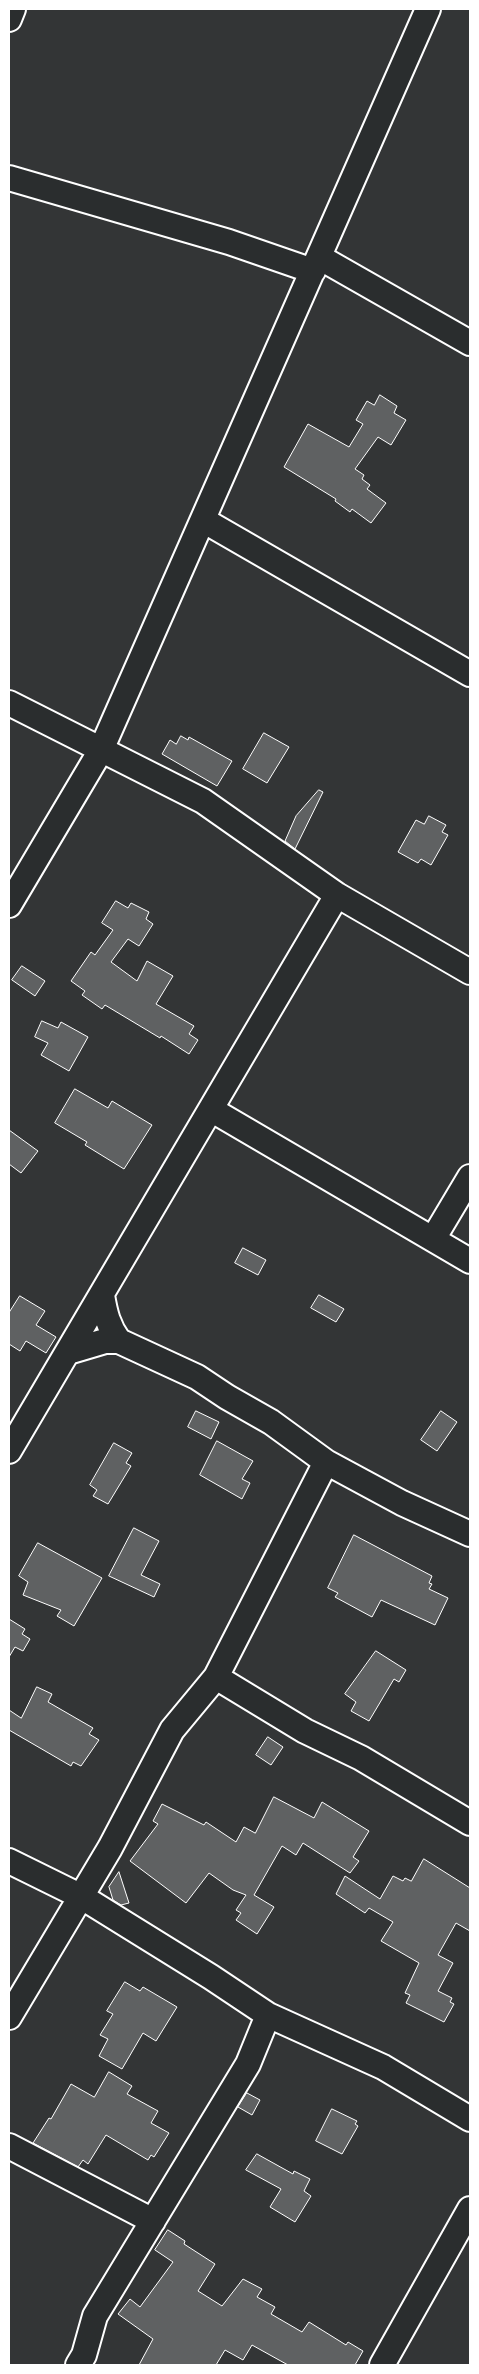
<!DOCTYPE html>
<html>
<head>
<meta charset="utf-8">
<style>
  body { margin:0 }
  #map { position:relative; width:479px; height:2374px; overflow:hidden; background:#333536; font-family:"Indie Flower",sans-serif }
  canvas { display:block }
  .frame { position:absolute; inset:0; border:10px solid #fff; pointer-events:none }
</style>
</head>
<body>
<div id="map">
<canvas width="479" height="2374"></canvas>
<div class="frame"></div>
</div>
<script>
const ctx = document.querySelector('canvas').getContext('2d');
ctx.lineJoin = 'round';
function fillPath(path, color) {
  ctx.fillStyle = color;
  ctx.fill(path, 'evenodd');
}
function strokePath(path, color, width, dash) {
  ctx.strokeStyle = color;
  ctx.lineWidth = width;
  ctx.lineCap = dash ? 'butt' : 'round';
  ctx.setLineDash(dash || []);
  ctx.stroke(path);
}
const building = new Path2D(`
  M 380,395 L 397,406 L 394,413 L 406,420 L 391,445 L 378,437 L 355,469 L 364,475 L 362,479 L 370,485 L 367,489 L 386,503 L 371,523 L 352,509 L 350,512 L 335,501 L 336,499 L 284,467 L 308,424 L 349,447 L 363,424 L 356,420 L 367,401 L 374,405 Z
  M 264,733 L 289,747 L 267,783 L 243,769 Z
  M 181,736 L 188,740 L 189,737 L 232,761 L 217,786 L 162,754 L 170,740 L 176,744 Z
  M 319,790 L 323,792 L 295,849 L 285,841 L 296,816 Z
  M 429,816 L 446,825 L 442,832 L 448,835 L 431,865 L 421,859 L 418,863 L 398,852 L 416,820 L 424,824 Z
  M 116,901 L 128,908 L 131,903 L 149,912 L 146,919 L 153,924 L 139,946 L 128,939 L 111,962 L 137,981 L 147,961 L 173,976 L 156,1004 L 194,1026 L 189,1034 L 198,1040 L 189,1054 L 161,1036 L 160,1038 L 105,1005 L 102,1009 L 82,995 L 85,991 L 71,981 L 91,952 L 95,955 L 113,930 L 102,923 Z
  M 22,966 L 45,981 L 35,996 L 12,980 Z
  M 42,1021 L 58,1028 L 61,1022 L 88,1037 L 69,1071 L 41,1055 L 48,1043 L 35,1037 Z
  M 75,1089 L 108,1108 L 112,1101 L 152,1125 L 124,1169 L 85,1145 L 87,1142 L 55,1123 Z
  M 9,1130 L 38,1151 L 21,1173 L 9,1164 Z
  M 243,1248 L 266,1260 L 258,1275 L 235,1263 Z
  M 319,1295 L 344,1309 L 336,1322 L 311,1308 Z
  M 20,1296 L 45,1311 L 36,1325 L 56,1337 L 46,1353 L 26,1341 L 20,1351 L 9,1344 L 9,1313 Z
  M 196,1411 L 219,1422 L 211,1439 L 188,1427 Z
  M 441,1411 L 457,1422 L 437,1451 L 421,1440 Z
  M 217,1441 L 253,1461 L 242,1479 L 250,1483 L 242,1499 L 200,1475 Z
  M 114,1443 L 132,1453 L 126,1463 L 131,1466 L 108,1504 L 93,1496 L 97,1490 L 90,1485 Z
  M 134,1528 L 159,1541 L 141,1575 L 160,1584 L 154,1597 L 109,1576 Z
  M 354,1535 L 432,1576 L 429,1583 L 432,1584 L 429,1589 L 448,1598 L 435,1625 L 381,1600 L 372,1617 L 335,1597 L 338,1593 L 328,1588 Z
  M 38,1543 L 102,1578 L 74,1626 L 57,1616 L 61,1610 L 23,1595 L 28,1582 L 19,1576 Z
  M 9,1619 L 25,1629 L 22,1634 L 30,1639 L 23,1651 L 15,1647 L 9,1657 Z
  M 376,1651 L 406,1670 L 399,1682 L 394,1679 L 369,1721 L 351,1711 L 356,1702 L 345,1694 Z
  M 37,1687 L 52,1694 L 48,1702 L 93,1728 L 89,1734 L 99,1740 L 81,1766 L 73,1762 L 71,1766 L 9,1730 L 9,1710 L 21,1718 Z
  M 268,1737 L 283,1747 L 271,1765 L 256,1755 Z
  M 274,1797 L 314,1818 L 322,1802 L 369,1831 L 353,1857 L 359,1861 L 350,1873 L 303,1843 L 296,1855 L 282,1846 L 254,1895 L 274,1907 L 257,1934 L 236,1920 L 241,1913 L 236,1910 L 246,1895 L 233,1890 L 209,1873 L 186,1903 L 130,1861 L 158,1824 L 153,1821 L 162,1804 L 204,1825 L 206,1822 L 236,1842 L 244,1827 L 255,1833 Z
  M 424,1859 L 470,1888 L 470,1931 L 456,1923 L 438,1955 L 453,1963 L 438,1991 L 452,1998 L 450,2002 L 454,2004 L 444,2022 L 406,2003 L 410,1995 L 405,1993 L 419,1963 L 381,1941 L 393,1922 L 369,1908 L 365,1913 L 336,1894 L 345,1876 L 380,1899 L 393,1876 L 403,1881 L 405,1878 L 411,1881 Z
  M 119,1872 L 129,1903 L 121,1905 L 113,1900 L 109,1887 Z
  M 125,1982 L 140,1991 L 143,1987 L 177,2007 L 156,2041 L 143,2033 L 122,2069 L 99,2056 L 108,2039 L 100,2035 L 113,2014 L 107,2011 Z
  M 109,2072 L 132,2086 L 127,2094 L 158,2111 L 151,2123 L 169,2133 L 154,2157 L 151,2155 L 148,2160 L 106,2135 L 88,2164 L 83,2160 L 78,2167 L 33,2143 L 49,2118 L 51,2119 L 71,2084 L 94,2097 Z
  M 247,2093 L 260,2100 L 252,2115 L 238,2107 Z
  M 332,2109 L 357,2121 L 355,2124 L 358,2126 L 342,2154 L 316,2141 Z
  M 257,2154 L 293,2174 L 294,2171 L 310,2179 L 304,2191 L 311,2196 L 295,2222 L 270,2207 L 281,2189 L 246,2170 Z
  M 168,2230 L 185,2241 L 184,2244 L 215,2264 L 198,2291 L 222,2306 L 243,2279 L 262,2289 L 257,2297 L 275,2307 L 271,2314 L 302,2332 L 309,2322 L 346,2345 L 348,2342 L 363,2351 L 355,2365 L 288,2365 L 252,2345 L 243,2360 L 225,2350 L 216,2365 L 139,2365 L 153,2339 L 118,2314 L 130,2299 L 140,2307 L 173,2262 L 155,2250 Z`);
const minor = new Path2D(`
  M 9,19 L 13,9
  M 9,178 L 229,242 L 313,271
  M 319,257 L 470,343
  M 203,520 L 470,674
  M 9,703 L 203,801 L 337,895 L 470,972
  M 9,905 L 101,750 L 428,9
  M 212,1110 L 470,1261
  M 433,1239 L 470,1177
  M 102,1295 C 105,1313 108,1326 119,1341 L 197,1377 L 227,1397 L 271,1422 L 326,1462 L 402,1503 L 470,1534
  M 68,1352 L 105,1341 L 119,1341
  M 9,1451 L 337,895
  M 216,1677 L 305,1731 L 361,1758 L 470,1823
  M 9,1861 L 82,1897 L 211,1977 L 268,2015 L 383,2067 L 470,2119
  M 9,2017 L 110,1848 L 172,1730 L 216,1677 L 326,1462
  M 9,2146 L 153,2221
  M 78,2365 L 84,2355 L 95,2316 L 248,2064 L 268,2015
  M 382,2365 L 470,2209`);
fillPath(building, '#5f6162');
strokePath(building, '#fff', 1);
strokePath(minor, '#fff', 28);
strokePath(minor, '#2a2d2e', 24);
</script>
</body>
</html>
